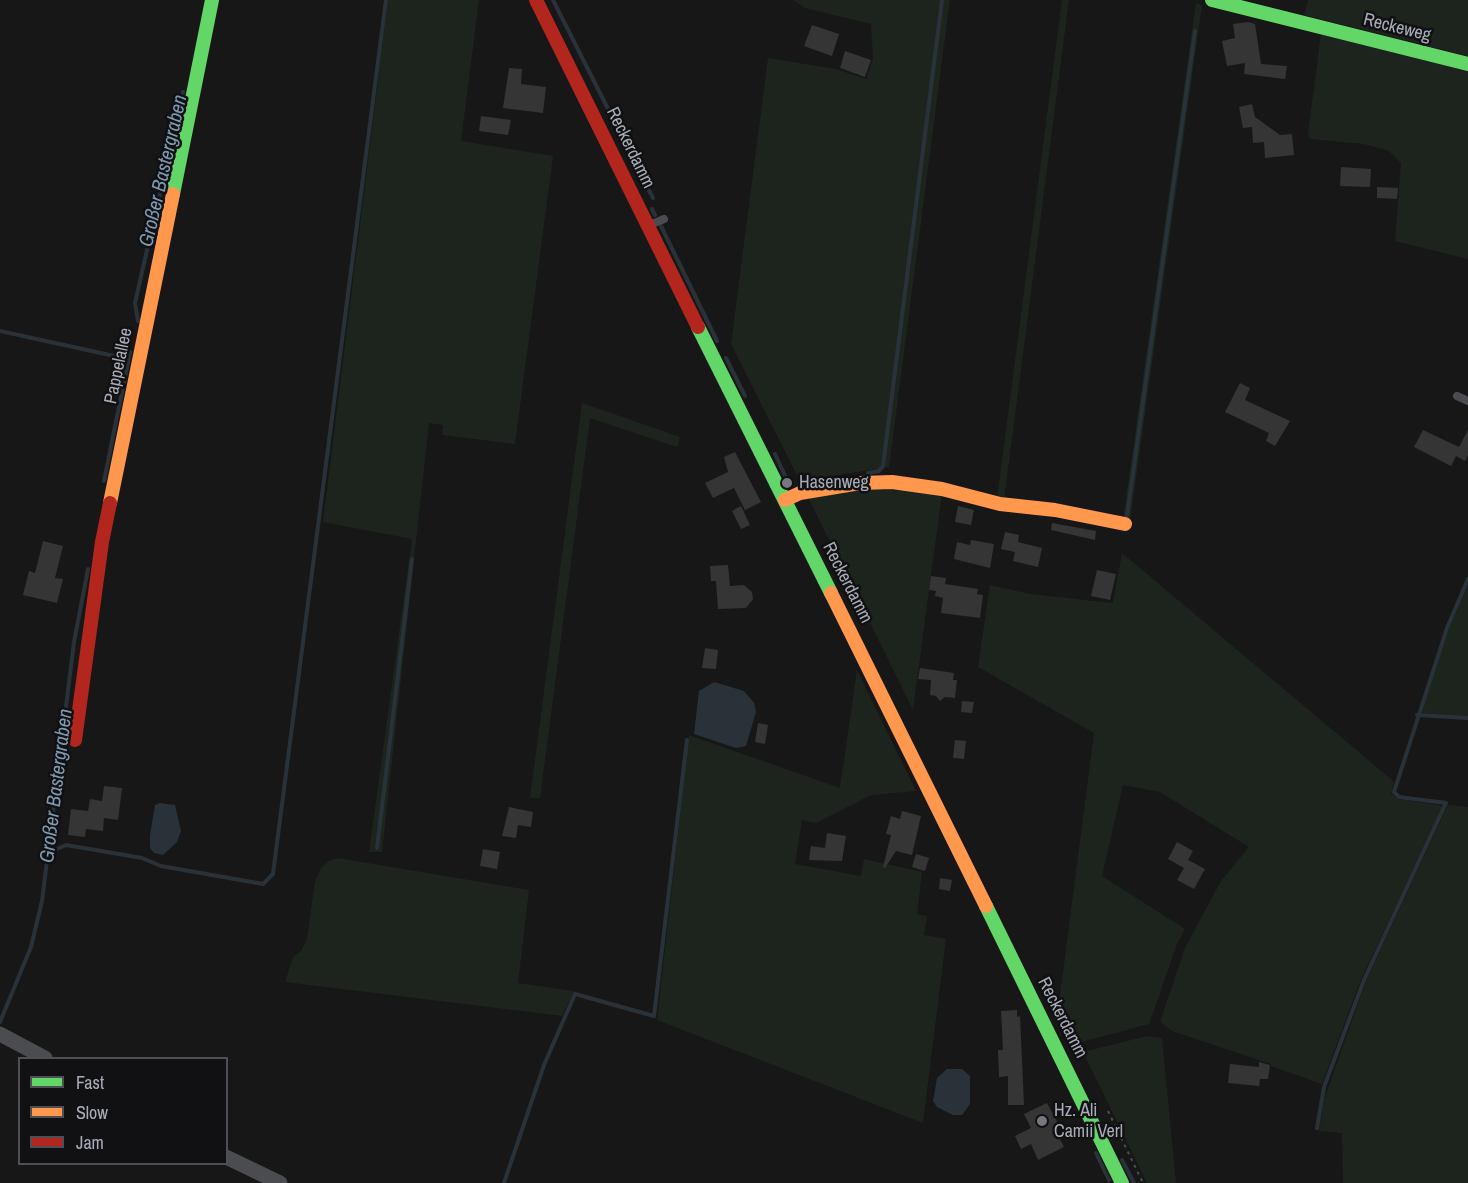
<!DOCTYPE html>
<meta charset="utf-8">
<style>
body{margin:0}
#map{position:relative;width:1468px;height:1183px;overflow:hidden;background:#171717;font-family:"Archivo Narrow",sans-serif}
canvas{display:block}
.legend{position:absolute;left:18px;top:1057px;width:210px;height:108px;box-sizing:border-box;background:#111113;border:2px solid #4d4f55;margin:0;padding:8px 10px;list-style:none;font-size:18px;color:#a8adb8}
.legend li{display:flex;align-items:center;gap:12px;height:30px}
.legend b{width:30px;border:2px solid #4d4f55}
</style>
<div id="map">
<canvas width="1468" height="1183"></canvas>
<ul class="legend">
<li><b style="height:8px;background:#63d668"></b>Fast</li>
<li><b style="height:8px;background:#ff974d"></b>Slow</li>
<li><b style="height:8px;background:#b3261e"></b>Jam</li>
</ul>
</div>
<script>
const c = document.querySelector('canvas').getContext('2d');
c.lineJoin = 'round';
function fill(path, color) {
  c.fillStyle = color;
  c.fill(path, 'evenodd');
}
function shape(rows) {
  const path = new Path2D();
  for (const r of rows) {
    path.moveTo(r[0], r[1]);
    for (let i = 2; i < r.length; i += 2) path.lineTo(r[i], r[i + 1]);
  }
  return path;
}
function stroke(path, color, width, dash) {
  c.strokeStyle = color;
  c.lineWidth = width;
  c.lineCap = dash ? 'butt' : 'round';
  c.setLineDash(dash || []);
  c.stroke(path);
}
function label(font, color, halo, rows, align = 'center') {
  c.font = font + ' "Archivo Narrow",sans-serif';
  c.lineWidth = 5;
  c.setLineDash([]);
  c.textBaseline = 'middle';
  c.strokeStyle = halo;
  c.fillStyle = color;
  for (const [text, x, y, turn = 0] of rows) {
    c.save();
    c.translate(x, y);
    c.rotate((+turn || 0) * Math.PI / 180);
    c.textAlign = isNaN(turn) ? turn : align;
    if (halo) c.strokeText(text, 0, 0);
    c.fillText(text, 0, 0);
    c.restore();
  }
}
fill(shape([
 [388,0,479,0,461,141,553,156,515,444,442,435,443,425,429,423,382,852,369,852,412,539,323,522],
 [793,0,950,0,889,467,800,481,731,344,768,58,836,69,866,79,873,59,871,24,805,8],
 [1062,0,1069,0,1004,500,997,499],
 [1308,0,1468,0,1468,56,1304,15],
 [1196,3,1202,5,1130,521,1123,519],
 [1321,33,1468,69,1468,259,1395,241,1401,163,1389,151,1364,144,1310,139,1308,134],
 [582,403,680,437,677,447,590,418,540,798,530,798],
 [857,488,942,493,913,710,807,495],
 [1122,553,1392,780,1394,782,1391,794,1398,799,1444,806,1361,979,1322,1084,1271,1066,1271,1064,1172,1031,1160,1022,1185,948,1221,881,1249,847,1160,792,1123,785,1102,876,1185,929,1177,944,1149,1024,1078,1043,1059,1003,1094,733,978,667,990,585,1030,594,1113,603],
 [1468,584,1468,716,1420,713,1449,628],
 [857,670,916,791,871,795,816,823,802,820,795,864,861,876,864,859,922,872,917,914,927,916,924,935,946,939,923,1123,657,1020,689,735,840,788],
 [1448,805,1468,807,1468,1183,1343,1183,1342,1133,1319,1131,1324,1100,1366,981],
 [338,858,529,890,518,983,574,991,562,1016,285,982,293,957,301,951,307,939,315,882,321,868,329,861],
 [1147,1036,1162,1038,1176,1183,1147,1183,1083,1052]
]), '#1d241e');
fill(shape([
 [714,682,744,691,754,703,756,712,746,746,736,748,694,734,699,691],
 [160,803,175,805,181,831,177,842,163,855,154,853,150,848,150,835,155,805],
 [947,1069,962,1069,970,1076,970,1104,962,1115,953,1115,937,1107,933,1101,937,1078]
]), '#2a3239');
stroke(shape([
 [553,0,653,198],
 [652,209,655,215],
 [661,226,717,341],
 [138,321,135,303,183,92],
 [0,331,128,359],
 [726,358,745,396],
 [775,454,787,480],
 [868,473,879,471,883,466,942,0],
 [104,481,130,352],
 [1127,516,1195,31],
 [1417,715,1468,718],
 [377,848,412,559],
 [48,853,66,845,142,858,161,866,263,884,273,874,386,0],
 [0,1022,31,947,42,901,60,755,65,742,64,723,74,642,88,569],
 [1317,1128,1324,1087,1364,980,1446,803,1399,797,1394,792,1447,628,1468,579],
 [1096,1153,1109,1180],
 [1122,1160,1134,1183],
 [504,1183,544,1065,575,994,654,1016,687,740]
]), '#2a3239', 4);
fill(shape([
 [1248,22,1255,24,1261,64,1287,66,1285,79,1244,74,1245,63,1227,66,1222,41,1235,38,1233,24],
 [812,25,839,34,832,56,804,46],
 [845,51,871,60,865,77,840,68],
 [509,68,522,69,521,84,546,87,543,113,503,108],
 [1252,104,1255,117,1280,135,1292,134,1294,155,1265,158,1264,142,1253,143,1252,127,1243,128,1239,107],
 [481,116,511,120,508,135,479,131],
 [1341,167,1371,169,1370,187,1340,186],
 [1377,187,1398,188,1397,199,1377,198],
 [1240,383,1250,388,1245,400,1290,421,1275,446,1266,441,1269,433,1225,412],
 [1423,430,1459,447,1468,430,1468,455,1465,461,1456,456,1451,466,1414,447],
 [735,452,761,502,745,510,734,488,713,498,705,483,728,472,724,457],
 [741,506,750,525,741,529,732,511],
 [958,506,974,510,971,525,955,522],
 [1052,523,1096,531,1095,540,1051,530],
 [1005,532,1019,535,1018,542,1042,548,1038,567,1013,561,1015,552,1001,549],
 [971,540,994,544,990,568,954,559,957,542,970,545],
 [43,541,63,546,55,578,63,579,57,603,23,595,29,571,35,573],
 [728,565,730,586,744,585,752,592,753,599,746,608,718,609,716,581,711,581,710,566],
 [1097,570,1116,574,1110,600,1091,596],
 [931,576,946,578,945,584,978,589,977,594,983,595,980,618,941,613,943,598,935,596,936,591,929,590],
 [705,648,718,650,716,669,702,668],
 [920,668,954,673,953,680,957,680,955,698,945,697,940,701,936,696,930,695,931,680,918,679],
 [962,701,974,702,972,713,961,712],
 [758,723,768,725,765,744,755,742],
 [955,740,966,741,964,759,953,758],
 [104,786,122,788,118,820,104,818,103,831,86,829,85,837,68,835,71,809,88,811,90,799,102,801],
 [509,807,533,812,531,827,518,825,516,838,502,836],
 [902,811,921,816,912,855,896,851,885,868,883,867,891,835,886,834,891,816,900,819],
 [827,833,846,836,842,861,809,860,811,846,825,848],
 [1177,842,1193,851,1188,860,1205,869,1194,889,1177,880,1184,868,1168,859],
 [483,849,500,852,497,869,480,866],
 [916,854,929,858,925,871,912,867],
 [940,878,952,880,950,891,939,889],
 [1017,1010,1017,1017,1020,1016,1024,1105,1008,1105,1008,1076,999,1077,998,1050,1003,1050,1001,1011],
 [1259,1062,1270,1065,1268,1079,1260,1079,1259,1086,1228,1083,1230,1064,1259,1067],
 [1047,1103,1060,1127,1055,1129,1064,1147,1038,1160,1031,1144,1021,1149,1015,1136,1031,1128,1024,1114]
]), '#353536');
stroke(shape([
 [1108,1111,1143,1183]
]), '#4d4e52', 2, [3, 4.5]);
stroke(shape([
 [650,225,664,219],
 [1457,396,1468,401]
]), '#4b4c50', 8);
stroke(shape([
 [0,1034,45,1058],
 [226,1157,280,1183]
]), '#4b4c50', 15);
stroke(shape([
 [1212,0,1468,64],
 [173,194,212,0],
 [698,327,831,593],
 [986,906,1122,1183]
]), '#63d668', 14);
stroke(shape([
 [785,500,800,493,860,483,892,482,942,489,1000,504,1055,510,1125,524],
 [110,503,173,194],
 [831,593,986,906]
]), '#ff974d', 14);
stroke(shape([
 [536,0,698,327],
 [75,740,102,542,110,503]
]), '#b3261e', 14);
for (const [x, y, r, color] of [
 [787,483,6,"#757880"],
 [1042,1121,6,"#757880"]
]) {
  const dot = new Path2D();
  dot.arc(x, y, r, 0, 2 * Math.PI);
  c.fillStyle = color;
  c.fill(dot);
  stroke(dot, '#111113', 2);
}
label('18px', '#a8adb8', '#111113', [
 ["Reckeweg",1397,28,14],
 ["Reckerdamm",630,148,64],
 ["Pappelallee",119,366,-78],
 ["Reckerdamm",847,583,63],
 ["Reckerdamm",1062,1018,63]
]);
label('18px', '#a8adb8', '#111113', [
 ["Hasenweg",799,483],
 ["Hz. Ali",1054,1111],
 ["Camii Verl",1054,1132]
], 'left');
label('italic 20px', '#7f9bb3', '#111113', [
 ["Großer Bastergraben",164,171,-77],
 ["Großer Bastergraben",57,786,-83]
]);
</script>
